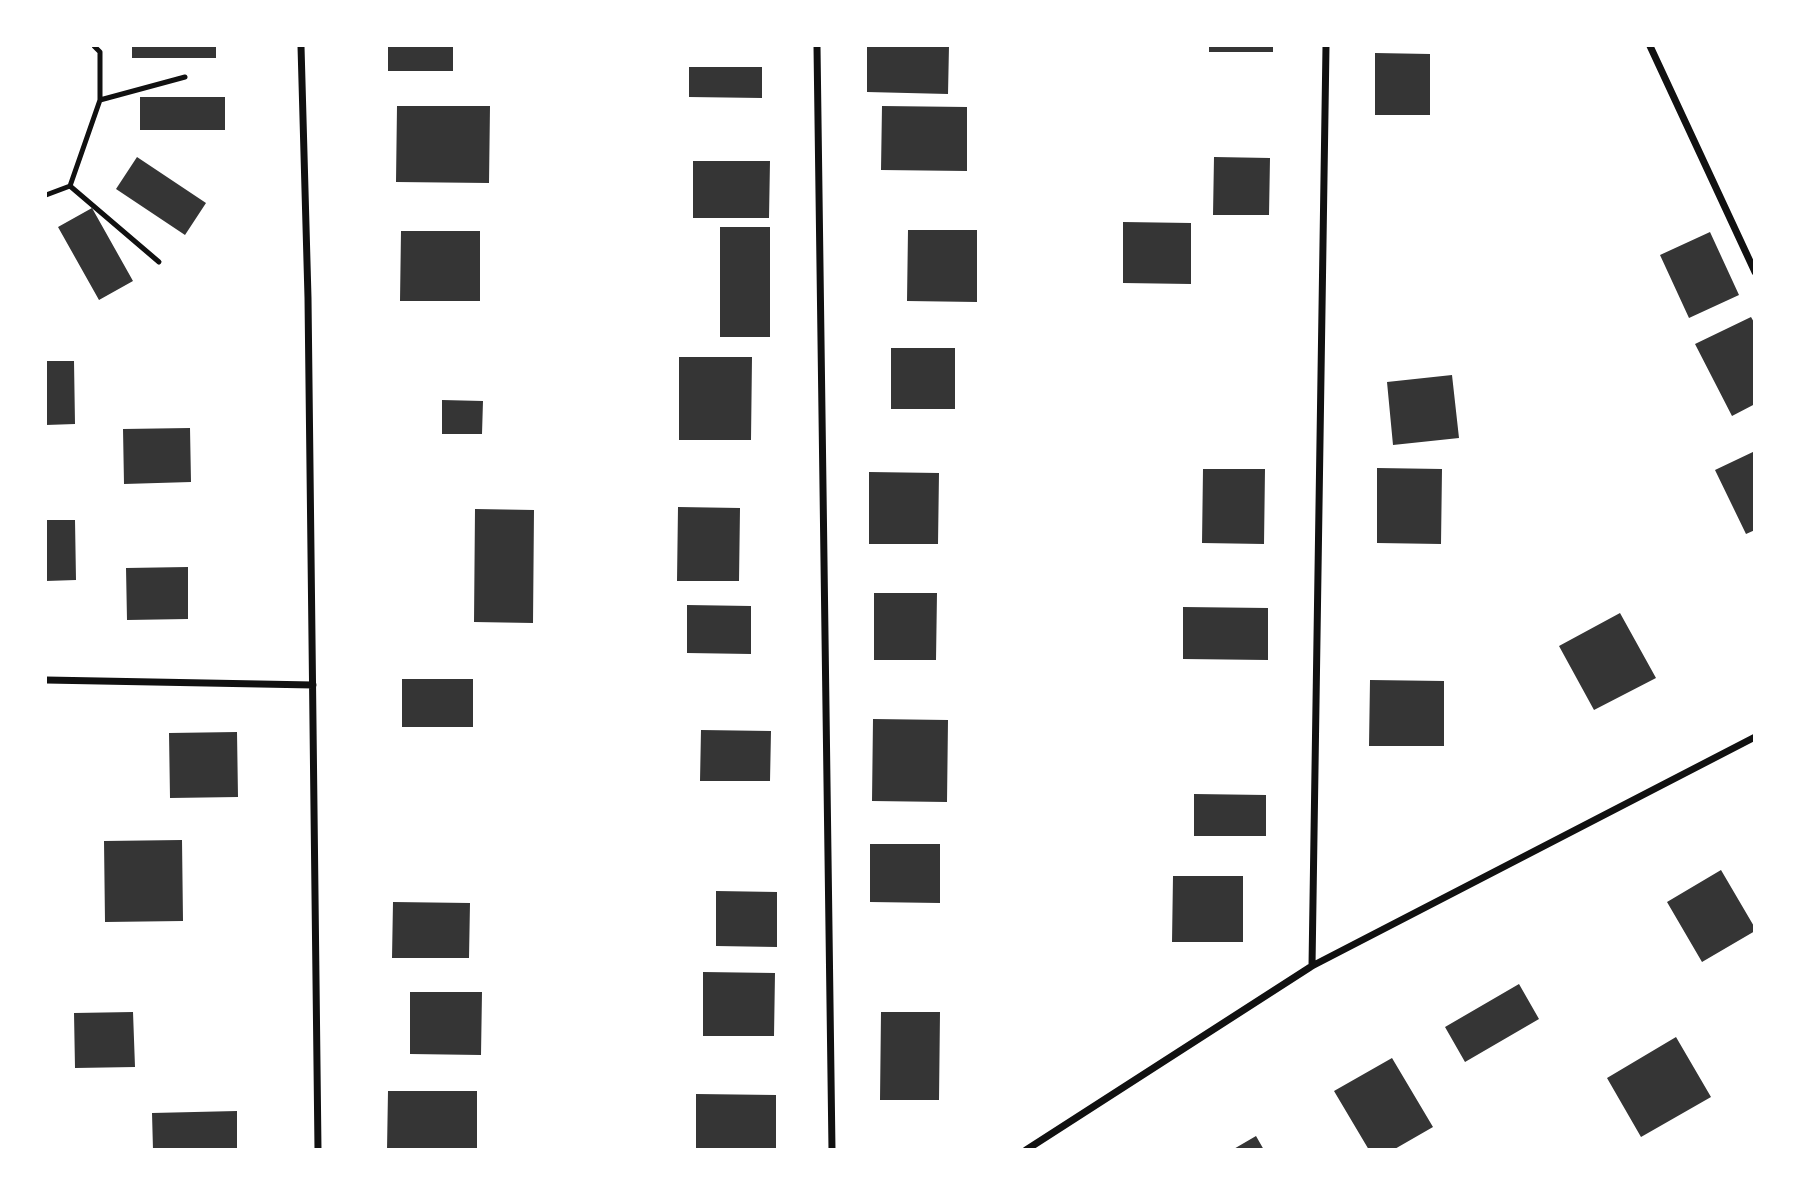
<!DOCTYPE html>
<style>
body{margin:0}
#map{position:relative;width:1800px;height:1195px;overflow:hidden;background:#fff;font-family:"Source Sans 3",sans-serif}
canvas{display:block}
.frame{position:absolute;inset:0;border:47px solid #fff;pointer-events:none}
</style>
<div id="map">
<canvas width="1800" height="1195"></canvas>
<div class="frame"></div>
</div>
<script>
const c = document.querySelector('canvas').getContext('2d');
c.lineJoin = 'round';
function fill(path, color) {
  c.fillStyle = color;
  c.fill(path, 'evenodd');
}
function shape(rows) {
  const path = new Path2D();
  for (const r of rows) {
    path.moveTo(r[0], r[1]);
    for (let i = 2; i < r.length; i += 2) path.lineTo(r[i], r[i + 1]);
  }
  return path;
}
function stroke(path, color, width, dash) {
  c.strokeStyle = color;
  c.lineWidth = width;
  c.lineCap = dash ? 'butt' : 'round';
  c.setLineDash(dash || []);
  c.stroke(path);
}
fill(shape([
 [132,46,216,46,216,58,132,58],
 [388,46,453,46,453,71,388,71],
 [867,46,949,46,948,94,867,92],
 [1209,46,1273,46,1273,52,1209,52],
 [1375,53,1430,54,1430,115,1375,115],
 [689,67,762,67,762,98,689,97],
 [140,97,225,97,225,130,140,130],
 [397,106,490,106,489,183,396,182],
 [882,106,967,107,967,171,881,170],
 [137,157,206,203,185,235,116,189],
 [1214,157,1270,158,1269,215,1213,215],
 [693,161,770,161,769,218,693,218],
 [92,208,133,281,99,300,58,227],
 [1123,222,1191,223,1191,284,1123,283],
 [720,227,770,227,770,337,720,337],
 [908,230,977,230,977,302,907,301],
 [401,231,480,231,480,301,400,301],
 [1710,232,1739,295,1689,318,1660,255],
 [1751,317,1755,324,1755,404,1732,416,1695,344],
 [891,348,955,348,955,409,891,409],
 [679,357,752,357,751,440,679,440],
 [46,361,74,361,75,424,46,425],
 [1452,375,1459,438,1393,445,1387,382],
 [442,400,483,401,482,434,442,434],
 [190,428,191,482,124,484,123,429],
 [1755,451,1755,530,1746,534,1715,470],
 [1377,468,1442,469,1441,544,1377,543],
 [1203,469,1265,469,1264,544,1202,543],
 [869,472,939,473,938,544,869,544],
 [678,507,740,508,739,581,677,581],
 [475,509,534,510,533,623,474,622],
 [46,520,75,520,76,580,46,581],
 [188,567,188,619,127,620,126,568],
 [874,593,937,593,936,660,874,660],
 [687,605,751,606,751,654,687,653],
 [1183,607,1268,608,1268,660,1183,659],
 [1620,613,1656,678,1594,710,1559,646],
 [402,679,473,679,473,727,402,727],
 [1370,680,1444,681,1444,746,1369,746],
 [873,719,948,720,947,802,872,801],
 [701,730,771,731,770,781,700,781],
 [237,732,238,797,170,798,169,733],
 [1194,794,1266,795,1266,836,1194,836],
 [182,840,183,921,105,922,104,841],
 [870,844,940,844,940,903,870,902],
 [1721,870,1755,928,1755,931,1702,962,1667,902],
 [1173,876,1243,876,1243,942,1172,942],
 [716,891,777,892,777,947,716,946],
 [393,902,470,903,469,958,392,958],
 [703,972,775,973,774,1036,703,1036],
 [1519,984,1539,1019,1465,1062,1445,1027],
 [410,992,482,992,481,1055,410,1054],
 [133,1012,135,1067,75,1068,74,1013],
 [881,1012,940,1012,939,1100,880,1100],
 [1676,1037,1711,1097,1641,1137,1607,1078],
 [1392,1058,1433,1127,1393,1150,1369,1150,1334,1091],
 [388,1091,477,1091,477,1150,387,1150],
 [696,1094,776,1095,776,1150,696,1150],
 [237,1111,237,1150,153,1150,152,1113],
 [1256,1136,1264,1150,1232,1150]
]), '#353535');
stroke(shape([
 [100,100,185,77],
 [70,186,159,262],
 [46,195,70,186,100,100,100,52,94,46]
]), '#111', 5);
stroke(shape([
 [301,46,308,298,318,1150],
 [817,46,832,1150],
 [1650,46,1755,272],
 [46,680,313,685],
 [1312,966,1326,46],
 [1026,1150,1312,966,1755,737]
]), '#111', 7);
</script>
